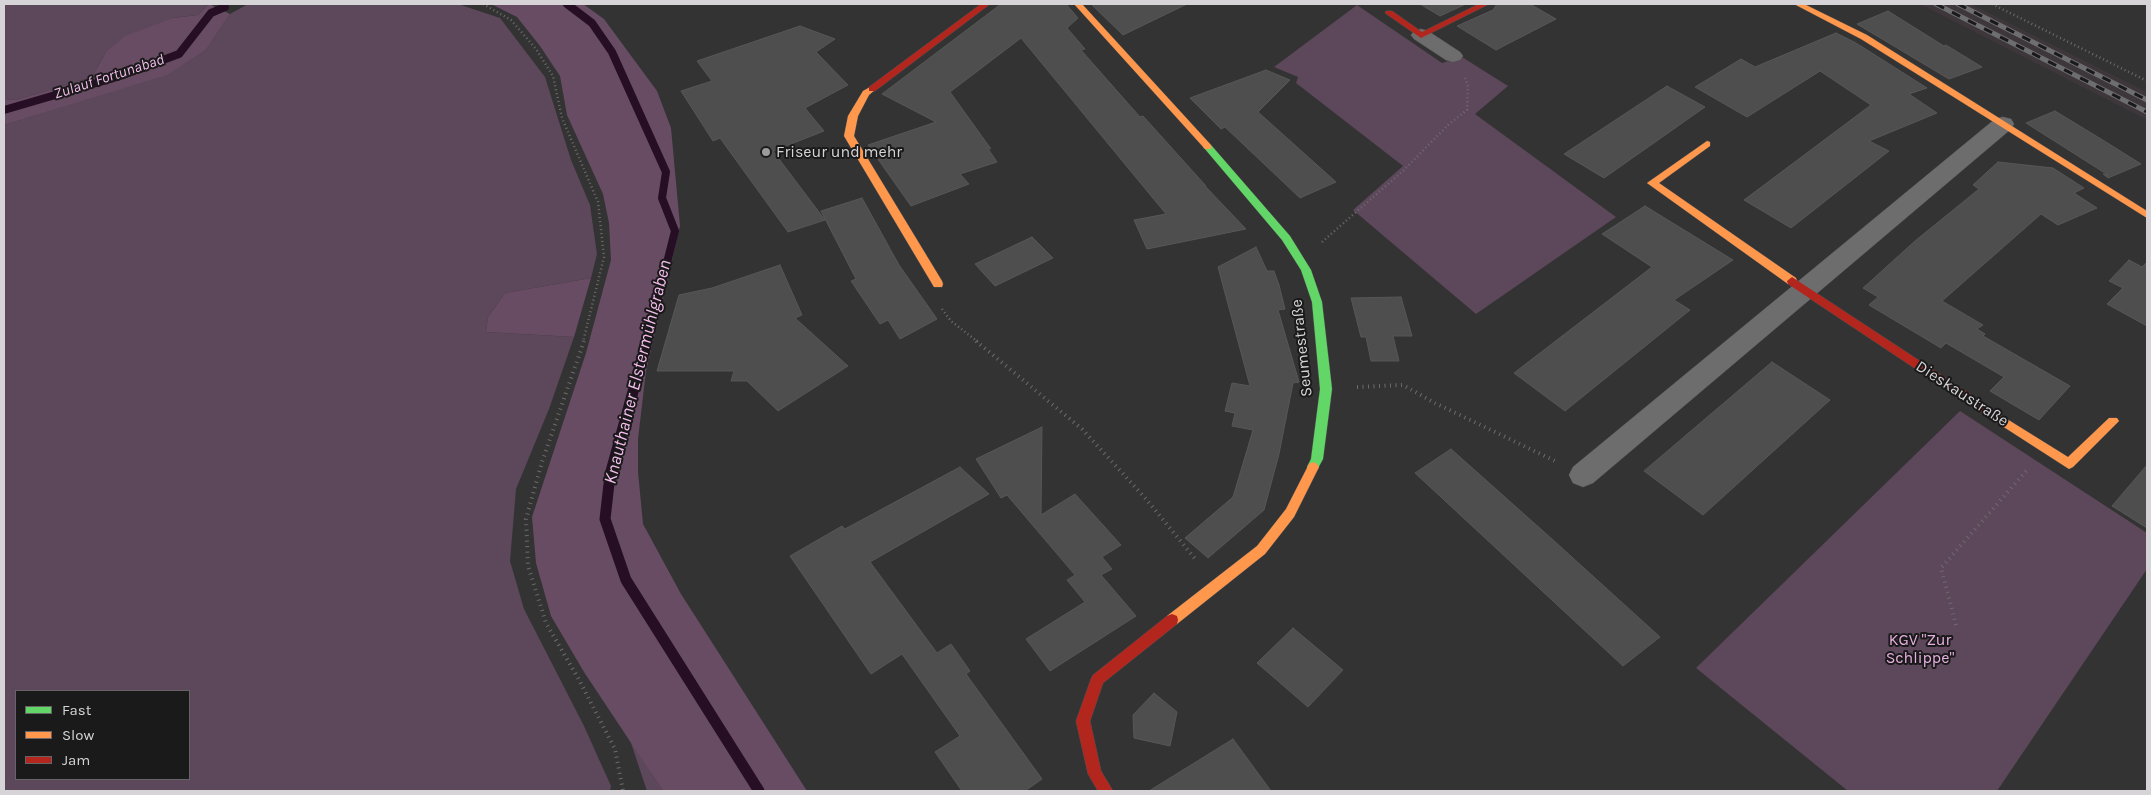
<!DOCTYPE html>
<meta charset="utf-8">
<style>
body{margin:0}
#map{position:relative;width:2151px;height:795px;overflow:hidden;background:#333;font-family:Karla,sans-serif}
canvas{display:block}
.frame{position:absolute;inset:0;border:5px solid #d6d4d6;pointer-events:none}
.legend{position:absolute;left:15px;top:690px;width:175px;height:90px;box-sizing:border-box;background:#1b1a1b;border:1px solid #666466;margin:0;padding:6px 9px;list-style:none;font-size:15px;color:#d6d4d6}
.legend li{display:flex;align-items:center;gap:10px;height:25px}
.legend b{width:25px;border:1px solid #666466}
</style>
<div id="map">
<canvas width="2151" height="795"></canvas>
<div class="frame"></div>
<ul class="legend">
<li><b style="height:6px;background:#63d668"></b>Fast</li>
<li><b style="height:6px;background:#ff974d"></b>Slow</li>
<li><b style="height:6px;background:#b3261e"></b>Jam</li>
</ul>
</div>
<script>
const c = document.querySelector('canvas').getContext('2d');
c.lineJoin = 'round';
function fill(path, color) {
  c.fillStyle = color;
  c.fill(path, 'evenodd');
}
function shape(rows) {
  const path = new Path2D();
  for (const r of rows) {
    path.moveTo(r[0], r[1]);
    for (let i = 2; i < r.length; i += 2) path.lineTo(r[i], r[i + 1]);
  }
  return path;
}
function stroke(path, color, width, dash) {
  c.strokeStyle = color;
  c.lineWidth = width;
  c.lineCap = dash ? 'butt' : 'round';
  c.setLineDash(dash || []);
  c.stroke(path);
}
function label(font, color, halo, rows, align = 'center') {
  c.font = font + ' Karla,sans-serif';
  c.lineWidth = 4;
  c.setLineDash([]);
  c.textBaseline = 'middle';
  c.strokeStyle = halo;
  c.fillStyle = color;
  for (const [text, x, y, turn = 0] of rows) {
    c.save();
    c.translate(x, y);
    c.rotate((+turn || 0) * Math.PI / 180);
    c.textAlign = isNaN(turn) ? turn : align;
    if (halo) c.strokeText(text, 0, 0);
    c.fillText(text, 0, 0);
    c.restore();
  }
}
fill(shape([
 [1920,4,1971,4,2147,92,2147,120]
]), '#3d363b');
fill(shape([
 [4,4,209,4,198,15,173,18,106,52,92,77,16,100,4,99],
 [248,4,458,4,500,18,545,77,571,160,590,205,597,254,591,278,505,293,488,317,486,332,574,337,549,409,516,489,510,561,524,609,584,726,611,786,610,791,4,791,4,125,167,74,206,50,230,14],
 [16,691,189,691,189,779,16,779],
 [1357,5,1442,63,1462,57,1508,86,1475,114,1616,217,1476,314,1353,210,1403,166,1296,83,1298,77,1274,67],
 [1960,411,2147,533,2147,569,1997,791,1848,791,1696,668],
 [630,740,663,791,647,791]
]), '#5d475a');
fill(shape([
 [209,4,230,14,206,50,167,75,4,125,4,99,16,100,92,77,106,52,125,36,173,18,198,15],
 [491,4,583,4,604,19,657,91,671,128,680,226,646,371,638,439,638,472,643,524,681,594,807,791,663,791,584,672,551,616,536,563,532,517,586,353,611,260,609,223,603,194,567,115,560,76,540,46,517,17],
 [591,278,574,337,486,332,488,317,505,293]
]), '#684c64');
stroke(shape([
 [567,4,592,23,612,52,666,172,662,198,675,231,647,342],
 [4,110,117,77,179,54,211,13,225,7]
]), '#260e24', 8);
stroke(shape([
 [647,341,610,475,605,519,626,580,759,791]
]), '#260e24', 11);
const building = shape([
 [1001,4,1066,4,1078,18,1067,28,1085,49,1081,50,1140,117,1143,116,1206,186,1205,186,1246,229,1147,249,1134,220,1166,214,1021,38,950,92,991,149,987,147,997,162,960,174,969,184,911,206,868,145,936,122,882,94,1001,4],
 [1091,4,1187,4,1123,35,1091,4],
 [1420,4,1466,4,1440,16,1420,4],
 [1497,4,1530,4,1556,19,1496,50,1457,26,1493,10,1497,4],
 [1888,11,1944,46,1946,45,1982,67,1949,79,1857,24,1888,11],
 [800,26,835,39,816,52,848,85,805,108,824,131,773,151,825,220,788,232,720,138,713,141,681,91,712,81,697,61,800,26],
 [1836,33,1856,43,1927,88,1909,94,1937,113,1869,141,1889,151,1791,228,1744,200,1871,105,1820,71,1747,117,1695,87,1741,59,1755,67,1836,33],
 [1266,70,1290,80,1258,112,1336,182,1300,198,1225,127,1221,129,1190,98,1266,70],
 [1667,86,1705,107,1604,178,1564,154,1667,86],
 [2055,111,2106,142,2141,164,2108,178,2103,174,2108,175,2026,123,2055,111],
 [1998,162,2053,168,2084,188,2074,193,2097,208,2058,225,2041,214,1942,301,1983,325,1977,329,1985,334,1983,336,2070,386,2039,420,1990,391,2004,377,1946,343,1941,348,1869,305,1878,297,1863,288,1915,241,1979,189,1973,185,1998,162],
 [862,198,899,265,937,319,900,339,888,320,880,324,851,281,856,279,821,211,862,198],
 [1645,206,1733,260,1674,300,1690,310,1565,411,1514,373,1652,267,1602,234,1645,206],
 [1032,237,1053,258,995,286,975,264,1032,237],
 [1256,247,1267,271,1274,271,1279,285,1285,309,1278,310,1299,382,1293,383,1279,454,1264,510,1208,558,1185,538,1233,497,1253,430,1232,426,1235,413,1225,411,1232,383,1250,386,1218,267,1256,247],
 [2129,260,2142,267,2147,262,2147,326,2107,304,2123,288,2109,281,2129,260],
 [780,265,802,315,795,318,848,366,778,411,747,381,731,381,734,371,657,371,679,295,712,288,780,265],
 [1401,297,1412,336,1393,336,1399,361,1371,361,1366,337,1361,337,1351,298,1401,297],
 [1772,362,1830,400,1703,515,1644,471,1772,362],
 [1042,427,1041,515,1075,494,1121,545,1102,557,1112,569,1101,575,1136,616,1050,671,1026,639,1085,602,1067,580,1075,575,1007,495,1001,498,976,459,1042,427],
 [1451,449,1552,539,1660,637,1623,666,1415,473,1451,449],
 [2147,465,2147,528,2112,506,2147,465],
 [960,467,989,494,870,562,937,653,951,644,970,671,966,674,1042,779,1025,791,962,791,935,752,960,736,902,654,871,674,790,556,842,526,845,529,960,467],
 [1293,628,1343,670,1308,707,1257,663,1293,628],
 [1154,693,1177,712,1170,746,1134,738,1133,715,1154,693],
 [1233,739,1271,791,1149,791,1233,739]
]);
fill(building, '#4e4e4e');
stroke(building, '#585758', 1);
const street = shape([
 [1421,29,1428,31,1460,52,1463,56,1460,60,1453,62,1446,60,1414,39,1411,35,1414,31,1421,29],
 [2003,117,2011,119,2014,124,2011,129,1593,483,1583,487,1573,483,1569,475,1573,467,1995,119,2003,117]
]);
const fast = shape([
 [1208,144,1211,145,1290,236,1311,270,1322,302,1332,389,1323,459,1317,470,1313,472,1309,470,1307,467,1311,459,1320,389,1312,302,1301,270,1282,240,1205,149,1203,147,1208,144]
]);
const slow = shape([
 [1074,4,1082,4,1211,145,1211,149,1205,149,1074,4],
 [1794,4,1804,4,1867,35,2147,211,2147,218,1861,39,1794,4],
 [872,86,876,89,869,95,858,116,854,136,942,281,943,284,942,287,934,287,844,136,848,116,863,91,872,86],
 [1707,141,1710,142,1710,146,1659,183,1796,278,1797,281,1796,284,1788,284,1647,183,1707,141],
 [1986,406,2068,457,2109,418,2117,418,2119,421,2073,467,2069,469,1982,413,1980,410,1982,407,1986,406],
 [1313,462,1317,464,1319,467,1294,517,1265,554,1177,624,1172,626,1167,624,1166,620,1167,616,1257,546,1286,509,1309,464,1313,462]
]);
const jam = shape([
 [981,4,990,4,875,91,869,91,869,87,981,4],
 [1479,4,1489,4,1421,38,1385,13,1386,11,1392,11,1422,32,1479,4],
 [1792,277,1990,407,1992,410,1990,413,1982,413,1788,284,1787,281,1792,277],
 [1172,614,1177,616,1178,620,1177,624,1103,683,1090,721,1101,771,1113,791,1098,791,1088,774,1076,721,1091,679,1093,675,1167,616,1172,614]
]);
stroke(street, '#505050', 1);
stroke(fast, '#505050', 1);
stroke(slow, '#505050', 1);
stroke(jam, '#505050', 1);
stroke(shape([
 [483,4,511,20,536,49,553,76,562,118,598,202,604,257,583,342],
 [1992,4,2147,81],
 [1322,242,1404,170,1448,125,1467,110,1468,85,1464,76],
 [942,309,951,321,978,342]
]), '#6d6c6d', 2.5, [1, 3]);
stroke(shape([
 [584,341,542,462,526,519,528,566,546,623,578,678,615,749,623,791],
 [976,341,1082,429,1146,499,1196,560],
 [1357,387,1403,385,1435,403,1557,462],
 [1956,625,1941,568,2027,470]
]), '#6d6c6d', 4, [1, 4.5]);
fill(street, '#6e6d6e');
fill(fast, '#63d668');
fill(slow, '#ff974d');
fill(jam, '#b3261e');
const rail = shape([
 [1936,4,2147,112],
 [1958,4,2147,100]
]);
stroke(rail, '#6e6e6e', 5);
stroke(rail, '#1b1a1b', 3, [9]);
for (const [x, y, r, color] of [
 [766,152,5,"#9d9c9d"]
]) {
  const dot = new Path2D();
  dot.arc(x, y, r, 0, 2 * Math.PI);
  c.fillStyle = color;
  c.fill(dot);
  stroke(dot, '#1b1a1b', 2);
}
label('italic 15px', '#f5bded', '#1b1a1b', [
 ["Zulauf Fortunabad",109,77,-18]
]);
label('16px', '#d6d4d6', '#1b1a1b', [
 ["Friseur und mehr",776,152]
], 'left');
label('16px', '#d6d4d6', '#1b1a1b', [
 ["Seumestraße",1302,348,-96],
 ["Dieskaustraße",1962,394,33]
]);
label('16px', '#e7afdf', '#1b1a1b', [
 ["KGV \"Zur",1920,640],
 ["Schlippe\"",1920,658]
]);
label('italic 18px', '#f5bded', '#1b1a1b', [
 ["Knauthainer Elstermühlgraben",638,372,-76]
]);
</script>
